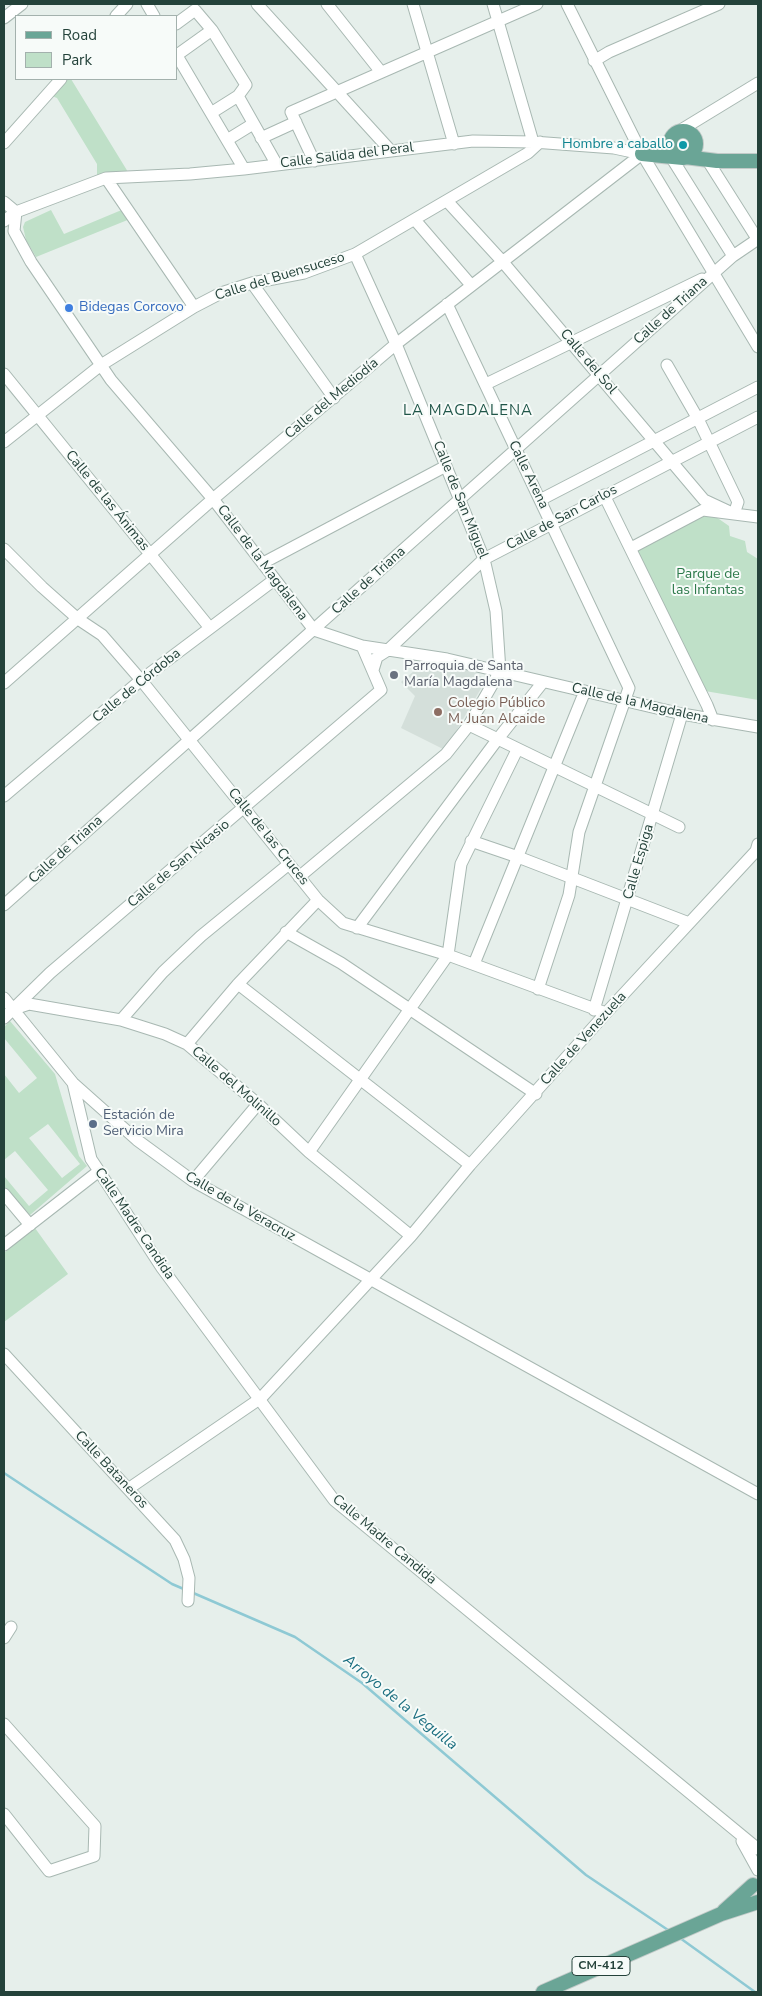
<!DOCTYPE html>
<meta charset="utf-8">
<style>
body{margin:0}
#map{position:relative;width:762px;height:1996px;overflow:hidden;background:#e6efeb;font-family:"Nunito Sans",sans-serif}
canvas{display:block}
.frame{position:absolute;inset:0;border:5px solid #24423a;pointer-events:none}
.legend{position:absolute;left:15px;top:15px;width:162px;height:65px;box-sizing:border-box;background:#f7fbf9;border:1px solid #a3b1ad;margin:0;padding:6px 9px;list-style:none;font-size:15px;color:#24423a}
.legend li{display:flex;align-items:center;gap:10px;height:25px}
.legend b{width:25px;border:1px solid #a3b1ad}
</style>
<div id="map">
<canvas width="762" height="1996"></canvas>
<div class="frame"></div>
<ul class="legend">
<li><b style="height:6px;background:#6aa596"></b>Road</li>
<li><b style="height:14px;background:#bfe0c8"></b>Park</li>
</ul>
</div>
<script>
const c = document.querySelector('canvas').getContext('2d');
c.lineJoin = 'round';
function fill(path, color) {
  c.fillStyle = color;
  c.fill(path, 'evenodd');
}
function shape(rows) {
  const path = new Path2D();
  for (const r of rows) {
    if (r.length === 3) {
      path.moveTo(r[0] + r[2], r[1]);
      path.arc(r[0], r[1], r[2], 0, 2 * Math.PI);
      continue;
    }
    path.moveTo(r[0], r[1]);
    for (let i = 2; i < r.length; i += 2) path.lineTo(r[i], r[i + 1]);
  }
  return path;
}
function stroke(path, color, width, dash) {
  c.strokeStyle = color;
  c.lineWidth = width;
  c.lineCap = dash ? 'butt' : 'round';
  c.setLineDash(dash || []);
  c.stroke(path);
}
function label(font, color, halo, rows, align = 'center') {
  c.font = font + ' "Nunito Sans",sans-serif';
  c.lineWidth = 4;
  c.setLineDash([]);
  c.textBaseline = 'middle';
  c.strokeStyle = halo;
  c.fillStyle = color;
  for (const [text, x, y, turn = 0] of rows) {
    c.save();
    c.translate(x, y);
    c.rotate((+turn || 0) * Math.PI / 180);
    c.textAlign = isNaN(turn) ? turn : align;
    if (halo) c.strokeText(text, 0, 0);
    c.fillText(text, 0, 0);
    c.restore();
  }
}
fill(shape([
 [428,659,469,669,486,680,445,750,401,728,415,696,401,682]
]), '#d4dfda');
fill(shape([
 [65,79,71,79,128,172,97,178,97,164,57,98,52,96],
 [124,209,130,219,36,257,26,240,23,227,25,222,51,210,64,234],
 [709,512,729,526,730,536,745,541,747,552,758,559,758,700,705,691,636,549],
 [10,1021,55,1074,79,1156,87,1166,30,1215,4,1187,4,1176,29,1206,48,1190,15,1151,4,1160,4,1074,19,1093,37,1078,4,1038,4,1027],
 [48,1124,80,1164,62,1178,29,1138],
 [35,1228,68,1274,4,1322,4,1253]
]), '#bfe0c8');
stroke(shape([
 [4,1473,172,1584,186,1590],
 [191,1592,295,1637,362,1683,586,1875,671,1932],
 [680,1938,755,1992]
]), '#8ec9d4', 2.5);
const minor = shape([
 [147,4,154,16],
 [257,4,390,150],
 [327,4,381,72],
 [413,4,454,144],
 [493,4,533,142],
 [567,4,642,154,758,347],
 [116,16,127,4],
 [4,18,22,4],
 [176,24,195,10,212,30,246,85,238,96],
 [176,54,244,169],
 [177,55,212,30],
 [594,61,609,52,719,4],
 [211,113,238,96,277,165],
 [676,133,758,83],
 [261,138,296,122],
 [227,140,253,124],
 [4,143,61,79],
 [671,157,733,256],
 [314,161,291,112,537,4],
 [708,161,758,240],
 [106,178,194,307],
 [447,201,502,261,704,500,734,514,738,502,698,419,667,365],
 [4,202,16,212],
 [16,212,14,231,31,262,111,380,213,499,314,630,362,646,447,659,682,714,758,727],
 [415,220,471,285],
 [4,221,16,212,106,178,190,174,244,169,473,141,533,142,614,148,642,154],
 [252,283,334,398],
 [447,304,629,688,579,832,569,895,538,989],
 [4,374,210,628],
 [486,384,702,279],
 [4,442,101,365,194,307,221,293,252,283,304,273,355,254,528,153,540,142],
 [604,495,707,705,713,720],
 [540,500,758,387],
 [631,548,703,510,758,517],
 [4,549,42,587,78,619,102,635,141,680,318,900,343,923,448,955,606,1013],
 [263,563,446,466],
 [373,670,377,657,388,650,484,559,758,417],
 [4,683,213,499,396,344,642,154],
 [469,725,679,827],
 [4,796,141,680,274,580],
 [471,841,518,857,689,923],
 [299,877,446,754,469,725,500,671,496,611,484,559,396,344,355,254],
 [4,905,733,256,758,239],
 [357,928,497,740,543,682],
 [286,932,341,963,536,1094],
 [474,964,585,691],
 [238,984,470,1165],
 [4,998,73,1083,137,1140,193,1181,758,1494],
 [17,1008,29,1004,121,1020,165,1034,187,1044,258,1104,309,1152,411,1236],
 [594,1010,682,714],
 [4,1018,50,973,381,690,362,646],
 [121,1020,163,972,201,936,289,864],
 [187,1044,238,984,318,900],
 [73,1083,91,1159,99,1171,162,1268,334,1500,758,1849],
 [309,1152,448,955,461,864,517,750],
 [193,1181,258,1104],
 [4,1194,30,1225],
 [4,1245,99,1171],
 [4,1354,175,1540,184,1559,189,1578,188,1601],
 [128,1489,261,1398,411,1236,470,1165,606,1013,756,851,758,844],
 [4,1638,11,1627],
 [4,1724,95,1826,94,1856,49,1871,4,1814],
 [742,1841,758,1870]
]);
const major = shape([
 [683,144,13],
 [642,154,683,158],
 [685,157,717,161,758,161],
 [724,1911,753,1885],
 [543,1992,721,1914,758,1902]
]);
stroke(minor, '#a8b8b2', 13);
stroke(major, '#c2cac8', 16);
stroke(minor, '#fff', 11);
stroke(major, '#6aa596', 14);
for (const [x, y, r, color] of [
 [683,145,5,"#0f9aa8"],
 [69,308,5,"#3f7fe0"],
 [394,675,5,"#6b7280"],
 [438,712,5,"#8d6e63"],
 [93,1124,5,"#5c6f8a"]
]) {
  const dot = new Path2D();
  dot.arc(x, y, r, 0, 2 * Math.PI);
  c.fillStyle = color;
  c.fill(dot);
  stroke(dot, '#f7fbf9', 2);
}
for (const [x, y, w] of [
 [601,1966,58]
]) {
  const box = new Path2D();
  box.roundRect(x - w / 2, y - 9.5, w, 19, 4);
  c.fillStyle = '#f7fbf9';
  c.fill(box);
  stroke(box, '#24423a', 1);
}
label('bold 12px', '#24423a', null, [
 ["CM-412",601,1966]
]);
label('14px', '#0d838f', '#f7fbf9', [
 ["Hombre a caballo",673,145]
], 'right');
label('14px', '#24423a', '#f7fbf9', [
 ["Calle Salida del Peral",347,156,-7],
 ["Calle del Buensuceso",280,277,-17],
 ["Calle de Triana",671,311,-42],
 ["Calle del Sol",588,362,50],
 ["Calle del Mediodía",332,399,-40],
 ["Calle Arena",528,475,64],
 ["Calle de San Miguel",460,500,68],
 ["Calle de las Ánimas",107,501,51],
 ["Calle de San Carlos",562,518,-28],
 ["Calle de la Magdalena",262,563,53],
 ["Calle de Triana",369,581,-42],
 ["Calle de Córdoba",137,686,-39],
 ["Calle de la Magdalena",640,704,13],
 ["Calle de las Cruces",268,837,51],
 ["Calle de Triana",66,850,-42],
 ["Calle Espiga",639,862,-74],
 ["Calle de San Nicasio",179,864,-40],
 ["Calle de Venezuela",584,1039,-48],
 ["Calle del Molinillo",236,1087,41],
 ["Calle de la Veracruz",240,1207,30],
 ["Calle Madre Candida",134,1224,56],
 ["Calle Bataneros",111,1470,47],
 ["Calle Madre Candida",384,1540,40]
]);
label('14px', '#366cbe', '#f7fbf9', [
 ["Bidegas Corcovo",79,308]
], 'left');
label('14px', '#2d7a4b', '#f7fbf9', [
 ["Parque de",708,575],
 ["las Infantas",708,591]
]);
label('14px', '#5b616d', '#f7fbf9', [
 ["Parroquia de Santa",404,667],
 ["María Magdalena",404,683]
], 'left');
label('14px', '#785e54', '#f7fbf9', [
 ["Colegio Público",448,704],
 ["M. Juan Alcaide",448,720]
], 'left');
label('14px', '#4e5e75', '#f7fbf9', [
 ["Estación de",103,1116],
 ["Servicio Mira",103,1132]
], 'left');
c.letterSpacing = '1px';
label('15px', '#1f5548', '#f7fbf9', [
 ["LA MAGDALENA",468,411]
]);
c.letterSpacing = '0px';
label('italic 15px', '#1c6f80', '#f7fbf9', [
 ["Arroyo de la Veguilla",400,1703,39]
]);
</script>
